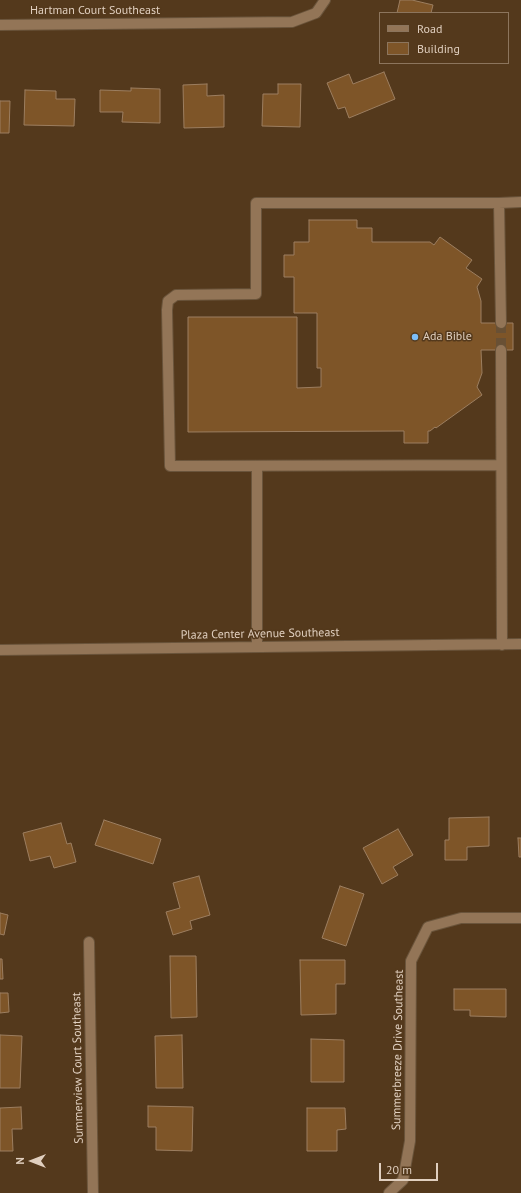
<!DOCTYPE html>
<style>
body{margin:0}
#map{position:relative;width:521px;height:1193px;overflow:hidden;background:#54391c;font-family:"PT Sans",sans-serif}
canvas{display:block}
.legend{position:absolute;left:379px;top:12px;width:130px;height:52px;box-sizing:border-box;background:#54391c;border:1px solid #8c755d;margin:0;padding:5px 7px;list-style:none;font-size:12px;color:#e0cfbf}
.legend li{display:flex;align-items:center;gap:8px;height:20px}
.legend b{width:20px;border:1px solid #8c755d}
.north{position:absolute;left:12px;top:1141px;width:40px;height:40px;-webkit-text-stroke:3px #54391c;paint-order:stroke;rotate:270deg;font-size:11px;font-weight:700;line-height:16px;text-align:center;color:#e0cfbf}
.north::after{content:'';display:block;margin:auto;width:14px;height:18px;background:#e0cfbf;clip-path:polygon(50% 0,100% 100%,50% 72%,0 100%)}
.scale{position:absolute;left:379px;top:1163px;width:59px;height:18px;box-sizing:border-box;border:2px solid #e0cfbf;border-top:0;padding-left:5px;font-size:12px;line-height:14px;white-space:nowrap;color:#e0cfbf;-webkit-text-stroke:3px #54391c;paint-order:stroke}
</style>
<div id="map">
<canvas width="521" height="1193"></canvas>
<ul class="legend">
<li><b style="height:5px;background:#937557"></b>Road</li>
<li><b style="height:11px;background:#7e5528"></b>Building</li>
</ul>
<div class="north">N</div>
<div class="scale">20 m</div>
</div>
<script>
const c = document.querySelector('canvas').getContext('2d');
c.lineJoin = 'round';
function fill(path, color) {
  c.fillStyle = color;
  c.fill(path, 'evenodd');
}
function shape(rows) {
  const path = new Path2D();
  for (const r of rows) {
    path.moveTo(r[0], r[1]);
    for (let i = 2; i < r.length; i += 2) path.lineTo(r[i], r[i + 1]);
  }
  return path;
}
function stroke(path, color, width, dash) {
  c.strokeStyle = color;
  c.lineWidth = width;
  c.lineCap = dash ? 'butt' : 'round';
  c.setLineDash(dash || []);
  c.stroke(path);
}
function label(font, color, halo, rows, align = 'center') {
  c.font = font + ' "PT Sans",sans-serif';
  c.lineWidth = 3;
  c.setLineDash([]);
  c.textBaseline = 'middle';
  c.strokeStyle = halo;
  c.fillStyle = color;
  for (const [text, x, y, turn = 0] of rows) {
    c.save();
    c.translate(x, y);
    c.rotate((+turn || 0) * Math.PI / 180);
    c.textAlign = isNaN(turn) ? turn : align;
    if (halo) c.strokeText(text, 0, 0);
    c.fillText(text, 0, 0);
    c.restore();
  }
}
const building = shape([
 [400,0,412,0,433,5,431,13,397,13,400,0],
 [384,72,395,99,349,118,345,107,338,109,327,83,349,74,353,84,384,72],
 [207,84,207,96,224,95,224,127,184,128,183,85,207,84],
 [278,84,301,84,300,127,262,126,263,94,278,94,278,84],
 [131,88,160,89,160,123,122,122,123,112,100,112,100,90,131,91,131,88],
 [25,90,56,91,56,99,75,99,74,126,24,125,25,90],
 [0,101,10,101,9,133,0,133,0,101],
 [309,220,357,220,357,228,372,228,372,242,430,242,434,245,440,237,472,260,466,268,482,279,477,287,481,301,481,323,513,323,513,350,481,350,482,373,477,387,482,395,436,428,435,427,430,431,428,431,428,443,404,443,404,431,188,432,188,317,297,317,297,388,321,387,321,368,317,368,317,313,294,313,294,277,284,277,284,255,294,255,294,242,309,242,309,220],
 [489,817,489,846,467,847,467,860,445,860,445,840,449,840,449,818,489,817],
 [104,820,161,839,153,864,95,845,104,820],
 [61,823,67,844,71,843,76,862,54,868,50,856,30,861,23,833,61,823],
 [398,829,413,855,393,867,398,875,382,884,363,848,398,829],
 [518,838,521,838,521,857,519,857,518,838],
 [199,876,210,915,190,921,192,929,173,935,166,912,180,908,173,883,199,876],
 [340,886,364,894,346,946,322,938,340,886],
 [0,913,8,915,4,935,0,934,0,913],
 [170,956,196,956,197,1017,171,1018,170,956],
 [0,959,2,959,3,979,0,979,0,959],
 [300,960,345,960,345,984,336,984,336,1014,301,1015,300,960],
 [454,989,506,989,506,1017,470,1016,470,1010,454,1010,454,989],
 [0,993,8,993,9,1012,0,1013,0,993],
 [0,1035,22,1036,20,1088,0,1088,0,1035],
 [182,1035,183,1088,156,1088,155,1036,182,1035],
 [311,1039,344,1040,344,1082,311,1082,311,1039],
 [148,1106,193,1107,192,1151,156,1150,156,1127,148,1127,148,1106],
 [21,1107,22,1129,12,1129,13,1151,0,1151,0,1108,21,1107],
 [307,1108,345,1108,346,1129,337,1130,337,1151,307,1151,307,1108]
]);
fill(building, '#7e5528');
stroke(building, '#9c7e60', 1);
stroke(shape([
 [501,323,501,350]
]), '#695034', 10, [10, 5]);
const minor = shape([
 [0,25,292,22,316,13,325,0],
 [499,203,256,203,256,294,176,295,168,301,167,310,170,466,501,465],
 [501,323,499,203,521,202],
 [501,350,502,645],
 [257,466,257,647],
 [0,650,521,644],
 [89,942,93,1193],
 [389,1193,403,1180,410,1141,411,961,428,927,461,918,521,918]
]);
stroke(minor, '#6a543b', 12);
stroke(minor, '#937557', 10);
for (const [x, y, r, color] of [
 [415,337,4,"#7cbef9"]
]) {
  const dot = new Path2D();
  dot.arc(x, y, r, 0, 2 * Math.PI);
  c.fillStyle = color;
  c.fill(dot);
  stroke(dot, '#54391c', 1.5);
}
label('12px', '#e0cfbf', '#54391c', [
 ["Hartman Court Southeast",95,11],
 ["Plaza Center Avenue Southeast",260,634,-1],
 ["Summerbreeze Drive Southeast",398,1050,-89],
 ["Summerview Court Southeast",78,1068,-91]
]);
label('12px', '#e0cfbf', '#54391c', [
 ["Ada Bible",423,337]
], 'left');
</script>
